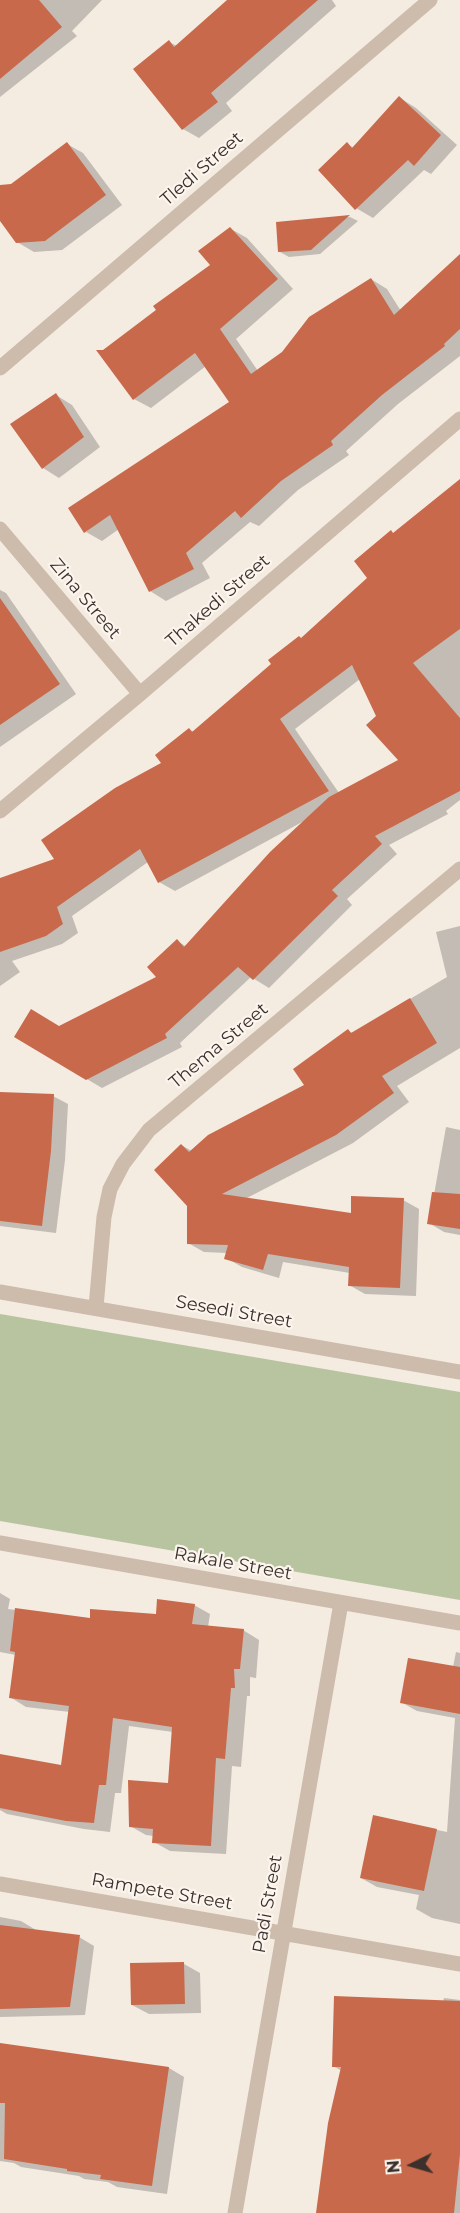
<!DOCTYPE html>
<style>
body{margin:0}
#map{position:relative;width:460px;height:2213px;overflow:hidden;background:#f4ebe1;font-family:Montserrat,sans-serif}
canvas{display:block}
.north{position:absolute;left:382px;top:2135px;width:60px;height:60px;-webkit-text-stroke:4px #fbf5ee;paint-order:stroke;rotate:265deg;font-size:16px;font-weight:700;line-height:24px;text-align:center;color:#3b302b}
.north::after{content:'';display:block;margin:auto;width:21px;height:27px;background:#3b302b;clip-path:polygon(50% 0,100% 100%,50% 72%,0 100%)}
</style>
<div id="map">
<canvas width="460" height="2213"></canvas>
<div class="north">N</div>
</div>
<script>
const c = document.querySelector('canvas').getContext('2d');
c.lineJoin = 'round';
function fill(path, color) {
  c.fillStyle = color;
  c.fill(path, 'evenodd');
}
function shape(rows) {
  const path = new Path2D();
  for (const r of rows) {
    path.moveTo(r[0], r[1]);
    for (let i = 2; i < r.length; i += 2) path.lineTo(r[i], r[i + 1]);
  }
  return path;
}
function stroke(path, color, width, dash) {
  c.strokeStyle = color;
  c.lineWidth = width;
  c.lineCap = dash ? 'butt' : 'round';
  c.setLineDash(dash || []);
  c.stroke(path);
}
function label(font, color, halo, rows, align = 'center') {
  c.font = font + ' Montserrat,sans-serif';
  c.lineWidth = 4.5;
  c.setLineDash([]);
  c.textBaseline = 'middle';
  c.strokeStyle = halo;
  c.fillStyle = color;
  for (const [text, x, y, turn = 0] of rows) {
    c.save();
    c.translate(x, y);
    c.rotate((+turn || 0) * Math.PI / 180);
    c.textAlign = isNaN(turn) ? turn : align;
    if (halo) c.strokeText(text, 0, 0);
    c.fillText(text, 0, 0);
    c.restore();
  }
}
fill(shape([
 [0,1314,460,1392,460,1600,0,1521]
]), '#b8c4a0');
fill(shape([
 [0,0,102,0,72,31,77,36,0,97],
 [245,0,332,0,336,6,226,103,232,111,199,138,183,129,169,42,177,46],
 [400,98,416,108,457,145,431,174,424,170,373,218,356,208,347,144,354,148],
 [67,144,83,153,122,205,62,250,34,252,17,242,0,219,0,186,12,185],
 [350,217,358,221,320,254,289,257,280,252,277,223],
 [231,229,247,238,293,289,236,339,258,371,283,354,371,279,387,289,401,311,460,256,460,356,398,404,346,451,349,455,298,490,259,526,250,522,202,563,210,578,166,601,150,591,119,529,102,541,86,532,231,402,206,366,151,408,134,399,103,352,213,265],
 [56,395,72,405,100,447,59,478,43,468],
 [460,481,460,800,446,811,448,814,389,845,397,854,347,899,352,905,269,988,251,977,180,1043,182,1047,102,1088,16,1037,59,1027,159,978,177,941,187,947,304,821,175,891,159,882,148,862,72,916,78,933,62,944,12,961,20,972,0,986,0,879,56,860,163,763,189,729,194,732,302,639,369,578,395,534],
 [360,679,401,761,339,793,295,729],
 [0,590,6,593,76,694,0,747],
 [460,926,460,1048,397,1086,409,1102,353,1143,245,1199,352,1215,403,1200,419,1209,416,1296,365,1294,349,1285,350,1273,283,1262,279,1278,242,1267,226,1258,227,1253,204,1252,188,1243,189,1205,181,1145,192,1151,306,1085,348,1031,353,1033,447,977,436,932],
 [0,1093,53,1096,68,1104,65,1160,56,1233,0,1226],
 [446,1127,460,1130,460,1235,444,1232,429,1223],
 [0,1593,10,1599,8,1609,91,1620,157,1616,194,1605,210,1614,208,1627,243,1630,259,1640,256,1678,250,1677,250,1696,247,1696,241,1767,232,1766,226,1854,170,1851,154,1842,154,1836,146,1835,130,1826,169,1784,173,1732,129,1726,121,1793,115,1793,110,1832,84,1829,7,1814,0,1810,0,1755,62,1767,70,1712,26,1707,10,1697,16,1655,0,1652],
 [456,1652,460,1653,460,1924,432,1918,416,1909,419,1895,377,1887,361,1878,374,1817,447,1832,455,1718,417,1711,401,1702,453,1667],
 [0,1917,21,1921,36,1930,79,1937,94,1946,85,2015,0,2017],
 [184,1964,200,1973,201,2013,149,2014,132,2005],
 [444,1998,460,2000,460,2213,319,2213,342,2071,333,2066,443,2002],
 [0,2045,169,2068,184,2077,167,2194,117,2187,108,2182,84,2179,79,2176,21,2167,14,2163,0,2161]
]), '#0003');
fill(shape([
 [0,0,39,0,62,27,0,79],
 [227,0,318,0,211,93,218,102,182,130,133,69,169,40,174,47],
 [399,96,441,135,414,166,408,160,355,210,318,170,347,142,352,148],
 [67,142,106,195,45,241,16,243,0,221,0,185,11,184],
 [350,215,311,250,278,252,276,222],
 [230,227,278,279,220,329,251,374,282,352,309,317,371,278,394,315,460,254,460,329,444,344,445,346,382,395,331,441,333,445,281,481,241,518,235,511,186,553,194,569,149,592,110,515,84,533,68,508,229,402,195,353,133,400,96,350,103,350,156,310,153,306,210,265,198,251],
 [56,393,84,437,42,469,10,424],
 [460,479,460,629,413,663,460,718,460,791,375,836,382,844,332,890,338,896,253,980,238,967,165,1034,167,1038,86,1080,14,1037,31,1009,59,1026,156,977,147,967,177,939,184,947,270,852,329,797,398,760,366,725,376,716,352,665,280,719,329,791,158,883,140,849,57,907,63,924,46,936,0,952,0,878,54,859,41,840,115,788,161,763,155,755,189,728,192,732,271,664,268,660,299,636,301,638,367,578,354,561,391,530,393,533],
 [0,598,60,684,0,725],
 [410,998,437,1043,382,1076,394,1093,336,1135,222,1194,351,1213,351,1196,404,1198,400,1288,348,1286,349,1267,268,1254,263,1270,224,1259,228,1245,187,1244,187,1206,154,1170,181,1144,189,1152,208,1135,304,1085,293,1069,348,1029,351,1033],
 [0,1092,54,1094,51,1151,42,1226,0,1221],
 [432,1192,460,1194,460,1229,427,1224],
 [157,1599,195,1604,192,1624,244,1629,240,1669,234,1669,235,1688,231,1688,225,1759,216,1758,211,1846,152,1843,153,1829,129,1827,128,1780,168,1783,172,1727,113,1718,106,1785,99,1785,94,1823,66,1821,0,1808,0,1754,61,1765,69,1706,9,1698,15,1652,10,1651,15,1608,90,1618,90,1609,156,1614],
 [408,1658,460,1667,460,1714,400,1703],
 [373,1815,437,1829,424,1891,360,1878],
 [0,1925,80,1935,70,2007,0,2009],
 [184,1962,185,2004,131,2005,130,1963],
 [334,1996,460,2001,460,2154,454,2213,316,2213,328,2123,341,2067,332,2067],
 [0,2043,169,2067,152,2186,100,2179,101,2175,67,2171,67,2169,4,2159,5,2103,0,2103]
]), '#c8694b');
stroke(shape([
 [0,368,430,0],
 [0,529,140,694],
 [0,811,140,694,460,419],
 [0,1292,460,1372],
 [96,1307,104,1217,110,1189,123,1164,149,1130,460,869],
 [0,1543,460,1623],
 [0,1884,460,1964],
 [235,2213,341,1603]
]), '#cdbbac', 15);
label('18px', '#3b302b', '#fbf5ee', [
 ["Tledi Street",202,169,-41],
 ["Zina Street",85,599,50],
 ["Thakedi Street",218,601,-41],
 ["Thema Street",219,1046,-40],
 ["Sesedi Street",234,1312,10],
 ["Rakale Street",233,1564,10],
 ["Rampete Street",162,1892,10],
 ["Padi Street",268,1904,-80]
]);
</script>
